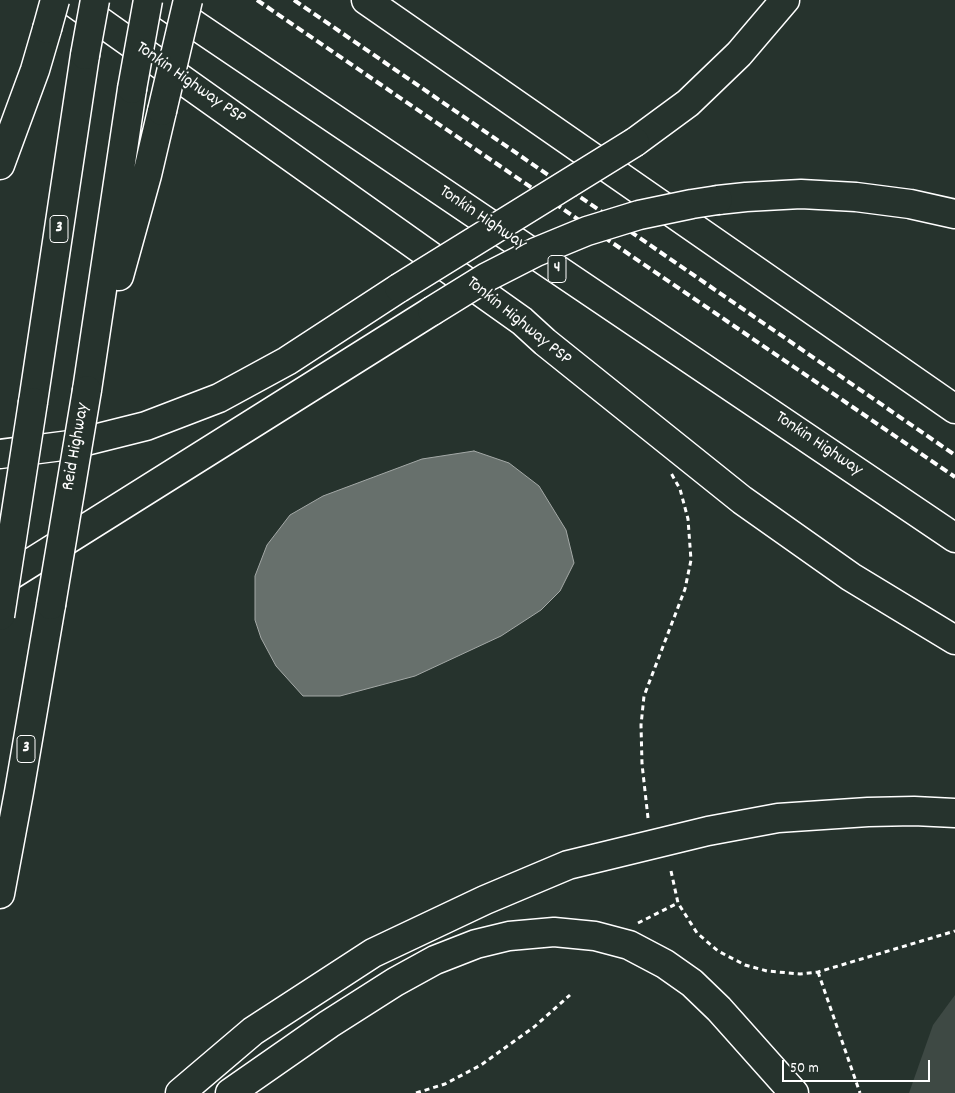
<!DOCTYPE html>
<style>
body{margin:0}
#map{position:relative;width:955px;height:1093px;overflow:hidden;background:#26332d;font-family:Dekko,sans-serif}
canvas{display:block}
.scale{position:absolute;left:782px;top:1060px;width:148px;height:22px;box-sizing:border-box;border:2px solid #fff;border-top:0;padding-left:6px;font-size:15px;line-height:18px;white-space:nowrap;color:#fff;-webkit-text-stroke:4px #26332d;paint-order:stroke}
</style>
<div id="map">
<canvas width="955" height="1093"></canvas>
<div class="scale">50 m</div>
</div>
<script>
const c = document.querySelector('canvas').getContext('2d');
c.lineJoin = 'round';
function fill(path, color) {
  c.fillStyle = color;
  c.fill(path, 'evenodd');
}
function shape(rows) {
  const path = new Path2D();
  for (const r of rows) {
    path.moveTo(r[0], r[1]);
    for (let i = 2; i < r.length; i += 2) path.lineTo(r[i], r[i + 1]);
  }
  return path;
}
function stroke(path, color, width, dash) {
  c.strokeStyle = color;
  c.lineWidth = width;
  c.lineCap = dash ? 'butt' : 'round';
  c.setLineDash(dash || []);
  c.stroke(path);
}
function label(font, color, halo, rows, align = 'center') {
  c.font = font + ' Dekko,sans-serif';
  c.lineWidth = 4.5;
  c.setLineDash([]);
  c.textBaseline = 'middle';
  c.strokeStyle = halo;
  c.fillStyle = color;
  for (const [text, x, y, turn = 0] of rows) {
    c.save();
    c.translate(x, y);
    c.rotate((+turn || 0) * Math.PI / 180);
    c.textAlign = isNaN(turn) ? turn : align;
    if (halo) c.strokeText(text, 0, 0);
    c.fillText(text, 0, 0);
    c.restore();
  }
}
fill(shape([
 [955,995,955,1093,909,1093,933,1025]
]), '#3e4944');
const water = shape([
 [474,451,509,463,539,486,566,530,574,563,560,591,541,610,501,636,415,676,340,696,303,696,276,666,261,638,255,620,255,576,267,545,290,515,323,496,422,459,474,451]
]);
fill(water, '#67706c');
stroke(water, '#a4a9a7', 1);
const highway = shape([
 [70,0,522,321,545,342,742,500,851,577,955,640],
 [158,0,955,538],
 [366,0,955,409],
 [635,142,688,103,739,54,785,0],
 [0,165,35,70,47,29],
 [718,200,746,197,801,194,856,197,910,204,955,214],
 [119,276,147,175,162,111],
 [87,390,132,89],
 [33,402,85,55],
 [0,454,70,445,146,426,219,398,287,361,399,288],
 [0,582,432,311],
 [0,894,19,792,51,605],
 [180,1093,253,1031,373,953,485,900,568,865,708,831,778,818,868,812,914,811,955,813],
 [230,1093,329,1024,395,982,435,960,476,944,509,936,554,932,595,936,629,945,665,964,692,983,719,1009,794,1093]
]);
stroke(highway, '#fff', 31);
stroke(shape([
 [648,818,642,764,641,725,644,696,685,589,691,560,688,519,680,489,671,473],
 [671,871,678,903,697,933,718,951,745,965,767,971,800,974,818,972,955,931],
 [638,923,678,903],
 [818,972,860,1093],
 [416,1093,445,1084,481,1065,534,1027,570,995]
]), '#fff', 3, [5, 4]);
stroke(highway, '#26332d', 28);
stroke(shape([
 [257,0,955,477],
 [294,0,955,455]
]), '#fff', 4, [8, 4]);
const highwayBridge = shape([
 [47,29,55,0],
 [85,55,95,0],
 [132,89,148,0],
 [162,111,188,0],
 [399,288,635,142],
 [432,311,487,277,536,252,587,231,639,215,692,204,718,200],
 [51,605,87,390],
 [0,616,33,402]
]);
stroke(highwayBridge, '#fff', 31, []);
stroke(highwayBridge, '#26332d', 28);
for (const [x, y, w] of [
 [59,229,18],
 [557,269,18],
 [26,749,18]
]) {
  const box = new Path2D();
  box.roundRect(x - w / 2, y - 13.5, w, 27, 4);
  c.fillStyle = '#26332d';
  c.fill(box);
  stroke(box, '#fff', 1);
}
label('bold 16px', '#fff', null, [
 ["3",59,229],
 ["4",557,269],
 ["3",26,749]
]);
label('18px', '#fff', '#26332d', [
 ["Tonkin Highway PSP",190,84,35],
 ["Tonkin Highway",482,219,34],
 ["Tonkin Highway PSP",518,322,39],
 ["Tonkin Highway",818,445,34],
 ["Reid Highway",77,447,-80]
]);
</script>
